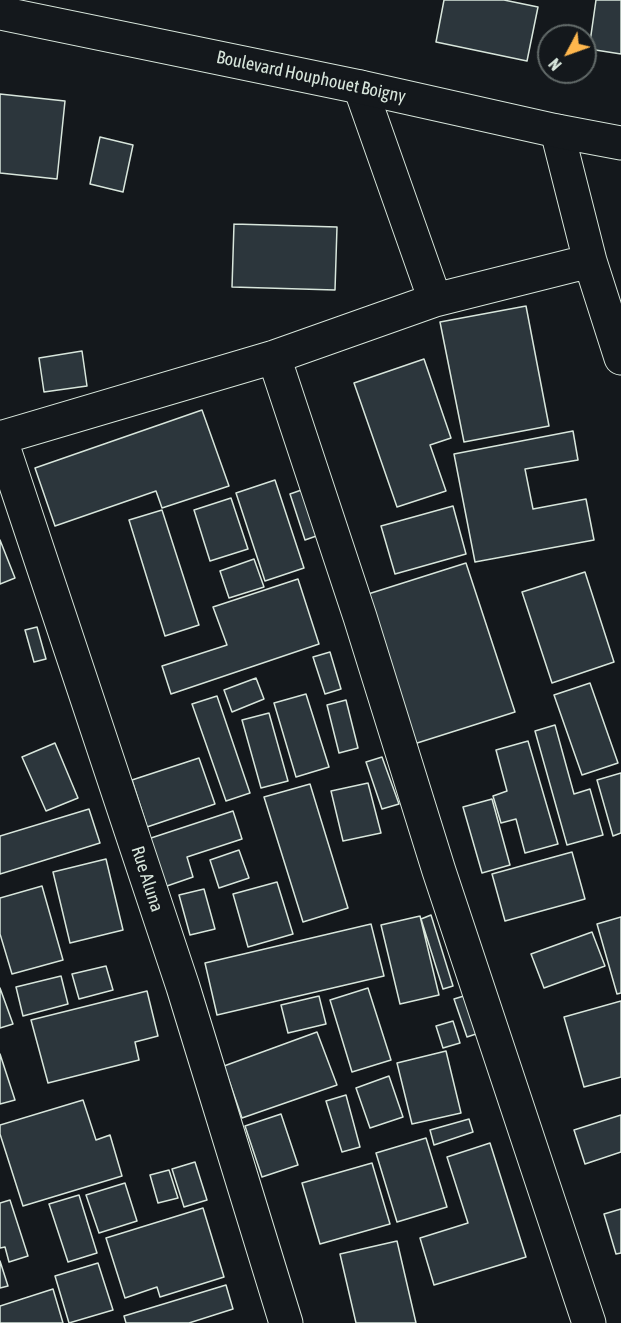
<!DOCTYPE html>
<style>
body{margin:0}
#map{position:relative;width:621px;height:1323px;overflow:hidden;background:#14181c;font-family:"Asap Condensed",sans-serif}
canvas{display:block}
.north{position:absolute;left:537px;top:24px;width:60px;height:60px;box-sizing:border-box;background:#14181c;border:2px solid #626a69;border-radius:50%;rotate:229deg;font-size:16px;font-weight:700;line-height:24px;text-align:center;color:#d8e6dc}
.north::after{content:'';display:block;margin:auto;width:21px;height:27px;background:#ffb74d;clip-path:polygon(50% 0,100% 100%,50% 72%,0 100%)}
</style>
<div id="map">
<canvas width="621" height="1323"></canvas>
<div class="north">N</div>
</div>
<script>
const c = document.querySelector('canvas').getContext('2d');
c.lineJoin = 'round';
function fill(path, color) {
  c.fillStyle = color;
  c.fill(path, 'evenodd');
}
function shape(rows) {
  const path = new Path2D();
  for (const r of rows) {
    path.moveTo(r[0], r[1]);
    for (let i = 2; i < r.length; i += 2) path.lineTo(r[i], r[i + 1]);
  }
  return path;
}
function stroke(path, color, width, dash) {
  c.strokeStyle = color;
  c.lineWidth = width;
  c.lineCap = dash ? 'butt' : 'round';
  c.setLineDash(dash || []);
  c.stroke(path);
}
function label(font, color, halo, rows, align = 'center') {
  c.font = font + ' "Asap Condensed",sans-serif';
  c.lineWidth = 4.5;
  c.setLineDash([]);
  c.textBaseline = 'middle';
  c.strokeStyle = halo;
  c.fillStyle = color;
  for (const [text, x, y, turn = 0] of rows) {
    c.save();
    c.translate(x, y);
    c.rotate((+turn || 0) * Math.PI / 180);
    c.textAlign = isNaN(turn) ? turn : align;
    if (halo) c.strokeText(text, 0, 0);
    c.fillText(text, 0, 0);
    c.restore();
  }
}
const building = shape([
 [444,0,504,0,538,7,527,61,436,42,444,0],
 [596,0,621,0,621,54,589,49,596,0],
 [0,94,65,101,57,179,0,173,0,94],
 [100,137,133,145,123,192,90,184,100,137],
 [234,224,337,227,335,290,232,287,234,224],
 [526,306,549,426,464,442,440,322,526,306],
 [82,351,87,386,44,392,39,358,82,351],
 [424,359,451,438,430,445,446,491,397,507,354,383,424,359],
 [202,410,229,486,162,508,156,491,55,526,35,468,202,410],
 [573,431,578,460,525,469,533,509,586,499,594,540,475,562,454,454,573,431],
 [275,480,304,568,265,581,236,493,275,480],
 [307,488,322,534,305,540,290,494,307,488],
 [231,498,248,549,210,561,194,510,231,498],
 [453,506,466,554,395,574,381,526,453,506],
 [162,510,199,625,165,636,129,520,162,510],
 [0,540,15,578,0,584,0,540],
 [254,559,264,587,229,598,220,571,254,559],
 [466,563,515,712,414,744,365,595,466,563],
 [585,572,614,662,552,683,522,592,585,572],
 [298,579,319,644,171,694,162,666,227,645,213,607,298,579],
 [37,627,46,659,34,662,25,630,37,627],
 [330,652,341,689,325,694,313,657,330,652],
 [256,678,264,699,232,712,224,690,256,678],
 [590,683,618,763,582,775,554,695,590,683],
 [306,694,329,767,296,777,274,703,306,694],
 [217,696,250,793,226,801,192,704,217,696],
 [346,700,358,748,339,753,327,705,346,700],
 [269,713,288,781,261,788,242,720,269,713],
 [555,725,574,794,590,789,603,835,567,845,535,731,555,725],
 [528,741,558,844,525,853,516,819,501,823,493,796,507,791,496,750,528,741],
 [55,743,78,798,46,811,22,757,55,743],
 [382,757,399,804,382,809,366,762,382,757],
 [199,758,215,804,147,827,132,780,199,758],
 [621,773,621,833,613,836,597,780,621,773],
 [368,783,381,833,343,841,331,791,368,783],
 [310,784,348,908,303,922,264,797,310,784],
 [492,799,510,865,482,873,463,807,492,799],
 [89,809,100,843,0,874,0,836,89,809],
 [233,811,242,839,187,857,193,877,164,887,148,839,233,811],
 [239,850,249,878,219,888,210,860,239,850],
 [572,852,585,899,505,921,492,874,572,852],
 [106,859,123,930,70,943,53,872,106,859],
 [277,882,293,934,248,947,233,894,277,882],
 [42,886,63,960,12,974,0,934,0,898,42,886],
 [204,889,215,929,190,935,179,895,204,889],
 [431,915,453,986,443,989,421,919,431,915],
 [420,916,439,995,400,1004,381,925,420,916],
 [621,917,621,993,617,994,597,924,621,917],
 [371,924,384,976,217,1015,205,963,371,924],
 [592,932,605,966,544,988,531,954,592,932],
 [106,966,113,990,79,999,72,974,106,966],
 [61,976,68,1004,23,1016,16,987,61,976],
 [0,988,13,1024,0,1028,0,988],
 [368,988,391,1060,352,1072,330,1000,368,988],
 [147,991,158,1036,135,1042,139,1060,48,1083,31,1020,147,991],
 [467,995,479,1033,467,1037,454,999,467,995],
 [319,996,326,1024,288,1033,281,1005,319,996],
 [621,1001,621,1077,584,1087,564,1017,621,1001],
 [453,1021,460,1043,443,1048,436,1026,453,1021],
 [317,1032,337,1085,242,1118,224,1066,317,1032],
 [446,1051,461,1113,412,1124,397,1063,446,1051],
 [0,1054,15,1100,0,1104,0,1054],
 [389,1076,403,1117,370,1128,356,1088,389,1076],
 [346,1095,360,1147,342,1152,326,1101,346,1095],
 [83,1100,96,1140,110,1135,122,1176,23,1206,0,1134,0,1125,83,1100],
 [281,1114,298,1165,262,1177,245,1126,281,1114],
 [621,1115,621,1152,585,1164,574,1130,621,1115],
 [469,1119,473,1132,434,1145,430,1130,469,1119],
 [426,1138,447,1207,397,1222,376,1153,426,1138],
 [490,1143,526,1257,434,1285,420,1238,468,1223,447,1157,490,1143],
 [195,1162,207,1200,184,1207,172,1169,195,1162],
 [372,1163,390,1224,320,1244,302,1183,372,1163],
 [169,1170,178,1198,158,1203,150,1175,169,1170],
 [125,1183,137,1221,99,1233,86,1195,125,1183],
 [79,1195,97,1253,68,1262,49,1204,79,1195],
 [10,1200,28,1256,9,1262,5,1247,0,1248,0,1203,10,1200],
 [203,1208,224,1277,160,1297,157,1287,125,1298,106,1238,203,1208],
 [621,1209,621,1253,616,1254,604,1214,621,1209],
 [397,1241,416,1323,356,1323,340,1254,397,1241],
 [0,1261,8,1286,0,1288,0,1261],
 [98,1263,113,1310,69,1323,55,1276,98,1263],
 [226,1285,233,1309,189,1323,126,1323,124,1316,226,1285],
 [53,1289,63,1323,0,1323,0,1306,53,1289]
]);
fill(building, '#2c363c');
stroke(building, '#d8e6dc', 1.5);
const minor = shape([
 [360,87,435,300],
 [557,131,590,261,621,358],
 [274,357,360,617,439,871,589,1323],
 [0,437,183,987,286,1323],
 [0,438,274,357,435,300,590,261]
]);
const tertiary = shape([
 [0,13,360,87,557,131,621,143]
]);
stroke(minor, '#d8e6dc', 35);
stroke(tertiary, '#d8e6dc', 35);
stroke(minor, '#14181c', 33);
stroke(tertiary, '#14181c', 33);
label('18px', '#d8e6dc', '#14181c', [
 ["Boulevard Houphouet Boigny",311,77,12],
 ["Rue Aluna",147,879,72]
]);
</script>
